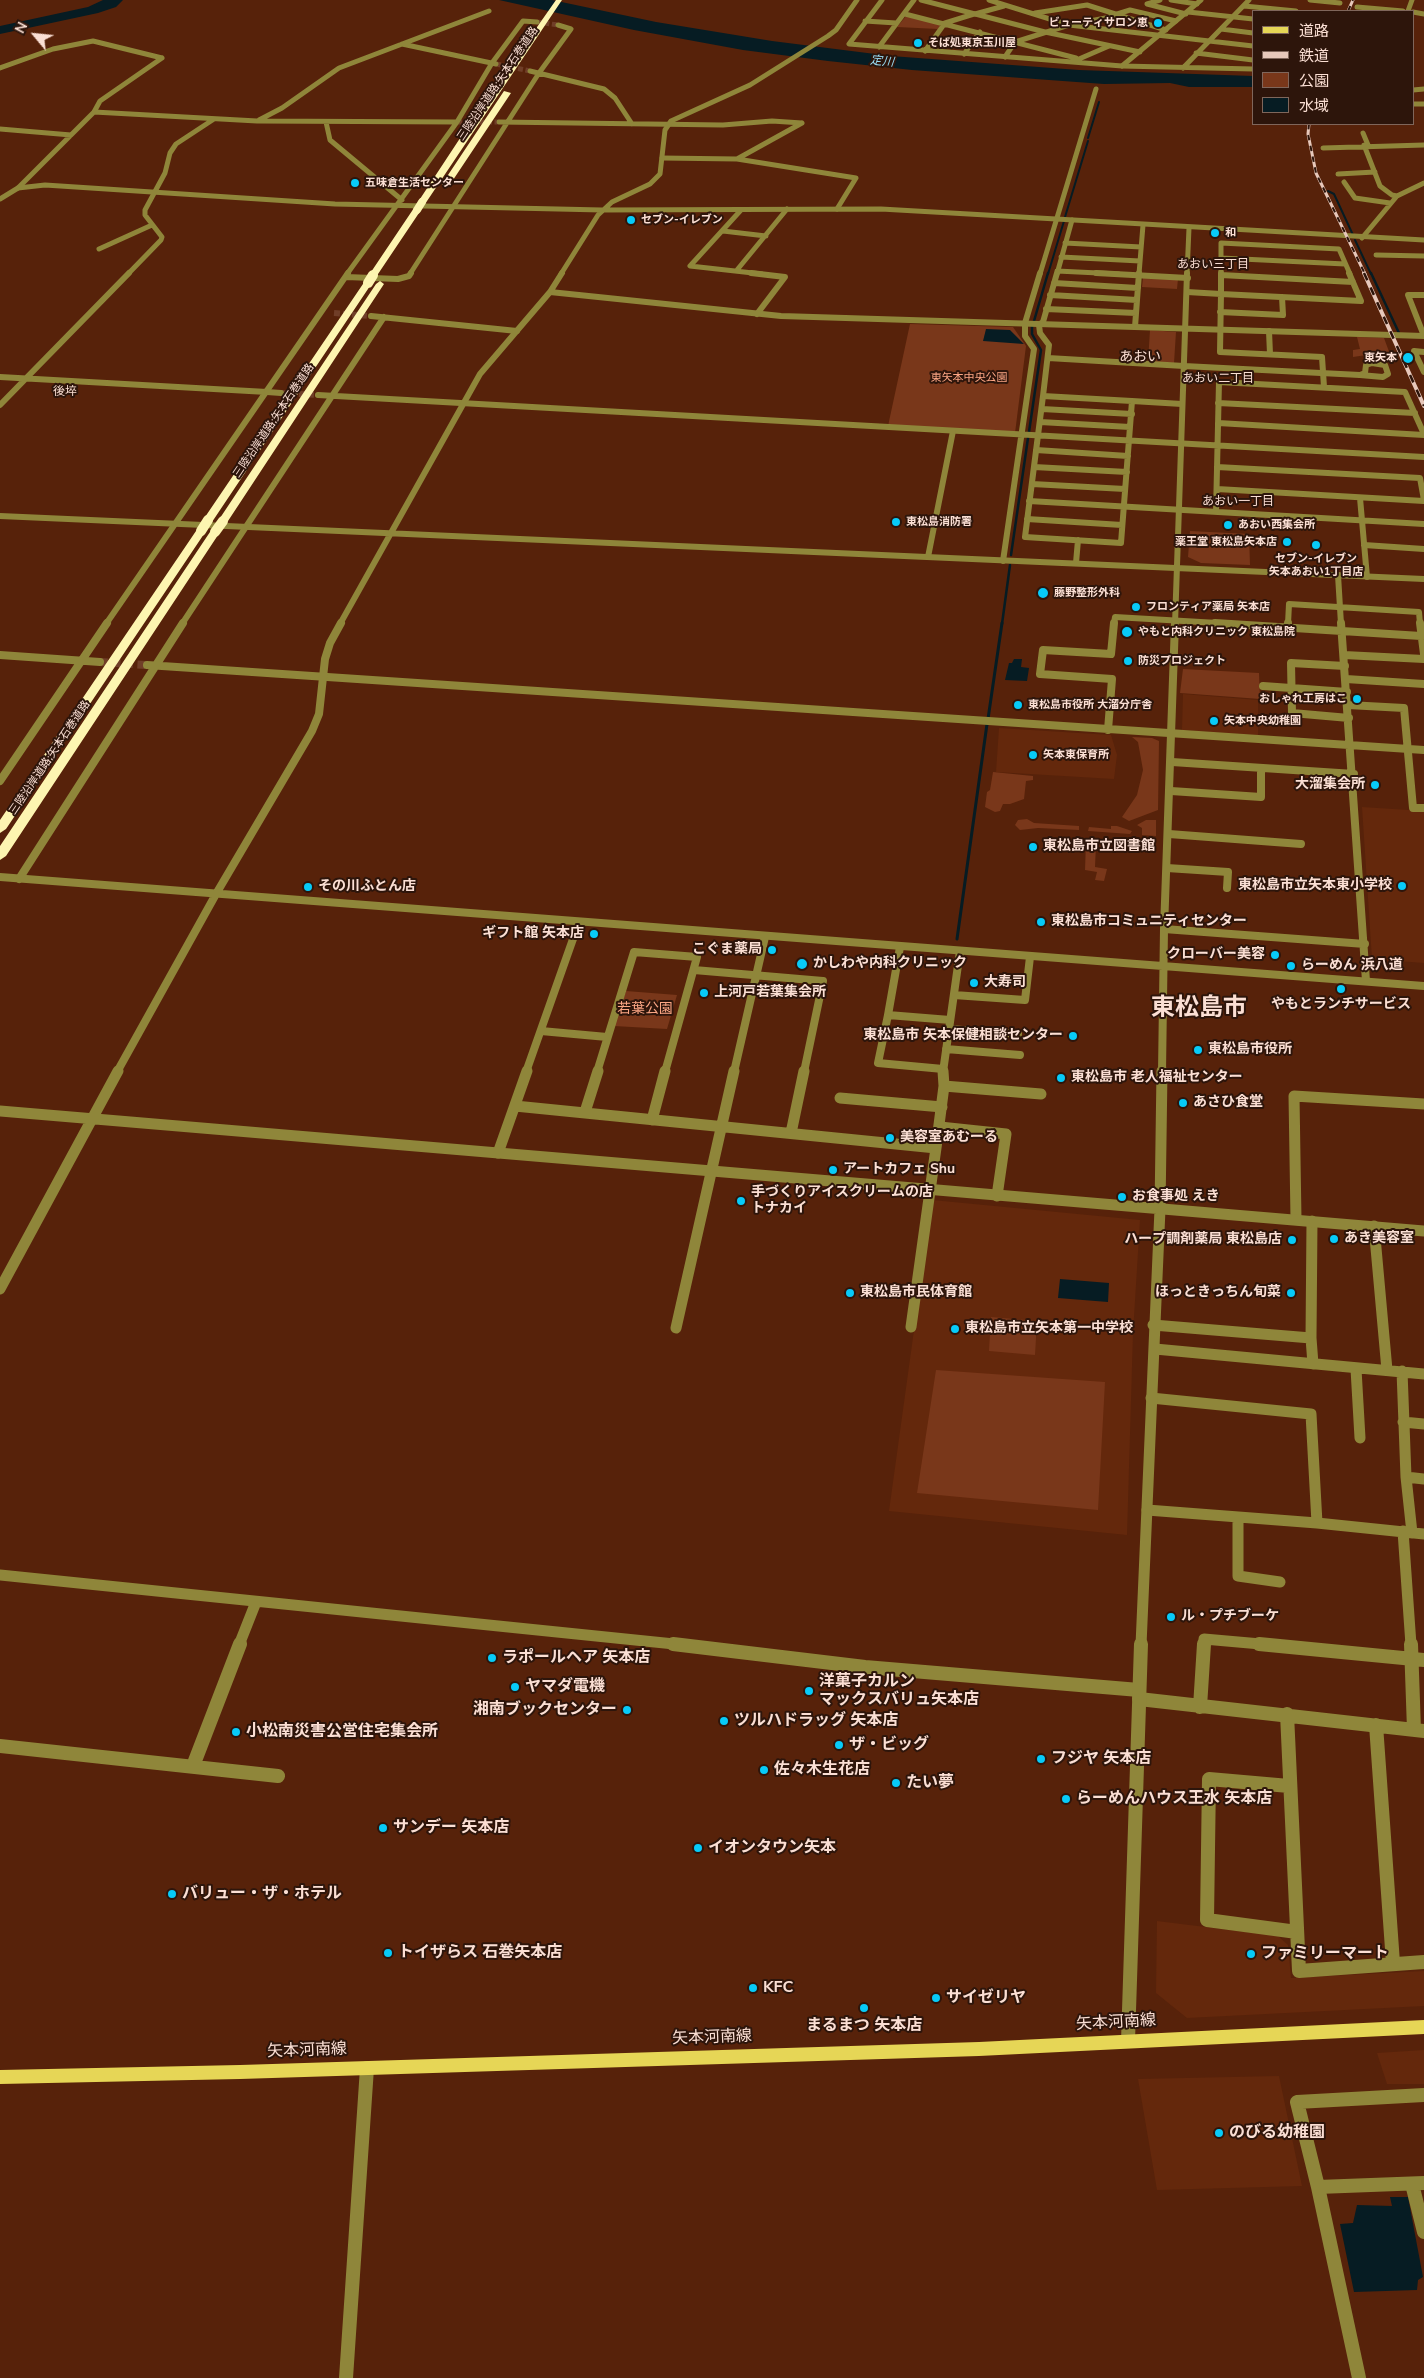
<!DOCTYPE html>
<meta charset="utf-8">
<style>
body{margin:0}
#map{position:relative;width:1424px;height:2378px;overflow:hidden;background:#57220a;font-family:"Nunito Sans","Noto Sans JP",sans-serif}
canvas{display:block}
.legend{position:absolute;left:1252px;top:10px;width:162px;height:115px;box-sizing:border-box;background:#2d150b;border:1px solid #7f665b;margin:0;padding:6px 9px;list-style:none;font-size:15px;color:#fbdfd4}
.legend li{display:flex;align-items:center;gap:10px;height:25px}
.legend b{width:25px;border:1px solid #7f665b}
.north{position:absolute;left:10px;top:10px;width:50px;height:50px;-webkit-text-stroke:4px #2d150b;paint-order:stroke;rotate:298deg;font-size:14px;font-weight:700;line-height:20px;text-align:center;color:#fbdfd4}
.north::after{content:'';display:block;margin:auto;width:18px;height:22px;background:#fbdfd4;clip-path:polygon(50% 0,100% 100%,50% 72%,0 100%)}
</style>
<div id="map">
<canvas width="1424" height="2378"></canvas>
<ul class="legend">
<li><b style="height:6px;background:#e6d656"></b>道路</li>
<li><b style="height:6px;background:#e7c8bb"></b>鉄道</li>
<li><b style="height:14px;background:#79371a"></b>公園</li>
<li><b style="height:14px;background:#061c23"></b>水域</li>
</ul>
<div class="north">N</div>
</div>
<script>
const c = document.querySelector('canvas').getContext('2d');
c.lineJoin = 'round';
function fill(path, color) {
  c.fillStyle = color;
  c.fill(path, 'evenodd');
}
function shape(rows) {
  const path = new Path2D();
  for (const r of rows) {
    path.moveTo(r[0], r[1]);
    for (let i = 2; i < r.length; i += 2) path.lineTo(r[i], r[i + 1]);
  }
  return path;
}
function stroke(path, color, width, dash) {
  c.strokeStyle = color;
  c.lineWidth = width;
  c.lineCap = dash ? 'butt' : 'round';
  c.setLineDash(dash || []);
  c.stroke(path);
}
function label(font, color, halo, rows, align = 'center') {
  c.font = font + ' "Nunito Sans","Noto Sans JP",sans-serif';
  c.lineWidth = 4;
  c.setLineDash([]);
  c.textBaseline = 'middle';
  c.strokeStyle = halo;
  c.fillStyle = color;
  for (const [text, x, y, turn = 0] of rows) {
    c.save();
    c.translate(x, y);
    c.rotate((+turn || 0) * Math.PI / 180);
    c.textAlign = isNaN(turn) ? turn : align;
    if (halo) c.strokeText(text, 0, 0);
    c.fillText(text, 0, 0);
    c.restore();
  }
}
fill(shape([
 [1183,694,1258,700,1258,735,1182,730],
 [999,728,1111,735,1117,755,1114,779,996,772],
 [1362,807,1424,811,1424,963,1372,959],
 [932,1200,1140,1220,1133,1333,1127,1535,889,1511],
 [1157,1921,1278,1936,1288,1945,1291,1978,1424,1971,1424,2006,1187,2018,1156,1993],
 [1424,2050,1424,2084,1387,2084,1377,2053],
 [1279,2076,1302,2186,1157,2190,1138,2079]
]), '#64280c');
fill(shape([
 [907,15,941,24,938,29,897,27],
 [1143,278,1178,279,1177,289,1142,287],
 [910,324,1013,327,1026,346,1015,433,888,426],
 [1150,330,1176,332,1174,363,1148,362],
 [1357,337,1384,338,1391,357,1373,354,1353,357,1353,350,1360,349],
 [1190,531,1249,534,1250,565,1201,563,1188,557],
 [1183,669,1259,673,1260,699,1180,693],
 [1132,737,1152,738,1159,741,1158,810,1129,821,1122,817,1137,795,1143,770,1138,742],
 [993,772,1033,776,1033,780,1026,781,1024,799,1010,804,1003,804,1000,811,995,812,985,807,987,792,990,790],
 [1027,819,1034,823,1079,826,1079,830,1038,828,1020,830,1015,825,1018,820],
 [1146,820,1156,820,1156,836,1142,835,1142,828,1137,825],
 [1111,826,1117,826,1132,831,1130,834,1088,831,1089,827,1111,829],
 [1098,839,1107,841,1106,844,1096,844,1095,867,1107,869,1104,881,1095,880,1097,872,1085,870,1086,841,1097,842],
 [626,991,677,995,667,1029,614,1026],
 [991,1317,1037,1321,1035,1355,989,1351],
 [936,1370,1105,1382,1098,1510,917,1493]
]), '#79371a');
fill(shape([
 [103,0,123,0,116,7,98,13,0,34,0,26,88,7],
 [499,0,552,0,656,22,772,41,891,56,1079,70,1253,76,1253,87,1189,87,1170,83,1104,84,912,70,828,61,743,50,634,30],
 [986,329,1010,330,1024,344,983,341],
 [1014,659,1022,659,1021,667,1029,668,1027,681,1005,680,1009,663,1012,663],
 [1060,1279,1109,1283,1108,1302,1058,1298],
 [1390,2197,1408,2197,1423,2277,1418,2280,1417,2290,1354,2292,1340,2224,1353,2223,1357,2205,1392,2206]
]), '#061c23');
stroke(shape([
 [1088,138,1099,102],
 [1328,191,1334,194,1353,235],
 [1065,217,1088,141],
 [1355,240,1371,274],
 [1048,274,1064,221]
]), '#061c23', 2);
stroke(shape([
 [1371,273,1399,333],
 [1034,321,1048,273],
 [1029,432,1041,350,1032,334,1032,326],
 [1011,555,1028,438],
 [1002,624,1010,565]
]), '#061c23', 2.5);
stroke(shape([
 [988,719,1002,623],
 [957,939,987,724]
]), '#061c23', 3);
stroke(shape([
 [537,22,558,25],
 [496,64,530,71],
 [457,122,499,122]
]), '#703e28', 5, [5, 2.5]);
stroke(shape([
 [334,313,371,316]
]), '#703e28', 6, [6, 3]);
stroke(shape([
 [100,662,147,665]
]), '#703e28', 8, [8, 4.5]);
stroke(shape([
 [281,393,318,395]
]), '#703e28', 6, [6, 3]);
stroke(shape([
 [882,0,849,44,1122,66,1253,69],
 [989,0,1069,25,1253,46],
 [1160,0,1147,4,1186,14],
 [1171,0,1197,4],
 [1310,0,1340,3],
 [1244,6,1296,11],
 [1357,7,1403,11],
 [1408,11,1412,0],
 [1188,12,1253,19],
 [1413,12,1424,14],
 [1035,13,1087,5,1166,30],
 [905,14,1076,58],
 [975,14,1004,6],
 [1114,15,1130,10,1176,21],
 [865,21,896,23],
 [1221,29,1253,33],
 [402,44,496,64],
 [879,47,914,0],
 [925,51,945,23,974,14],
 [1196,53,1253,60],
 [964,54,980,32],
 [1005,57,1015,42,1069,25,1116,16],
 [1079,59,1109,46],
 [0,68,53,49,93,41,162,58],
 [1183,68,1249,0],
 [530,71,604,89,615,98,632,124],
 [1413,90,1424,89],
 [1413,104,1424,104],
 [94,112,257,121,457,122],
 [259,120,282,108,339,68,489,11],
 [326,122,330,140,402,200],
 [499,122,723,125,772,121,802,123],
 [0,129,71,135],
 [1363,133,1368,145],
 [1364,145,1380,186,1392,195,1397,196],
 [1323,148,1424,145],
 [662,158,737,159,856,178,837,209],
 [737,159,802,123],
 [1338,174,1375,172],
 [1344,182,1355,198,1390,203],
 [18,188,94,112,100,101,162,58],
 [741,210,690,266,762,274],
 [723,231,766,236],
 [1362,238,1397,196,1424,183],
 [1065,243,1141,247],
 [99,249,152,225],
 [1376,255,1424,256],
 [1061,257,1140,261],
 [1221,258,1345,264],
 [737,270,787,209],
 [1057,271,1119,274],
 [128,274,161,240,162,237,145,215,145,210,165,173,170,153,176,144,214,119],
 [347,274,457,122,492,63,523,21,537,22],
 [410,274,539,73,571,29,558,25],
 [1040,274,1096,89],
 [1057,274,1072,220],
 [1139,274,1143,225],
 [1221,274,1221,243,1339,249,1350,274]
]), '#8f863a', 5);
stroke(shape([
 [751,273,785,277,757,314],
 [1096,273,1188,278],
 [1221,273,1221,294],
 [1221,275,1353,282],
 [346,277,398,279,409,276,411,273],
 [1054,283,1138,288],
 [1187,292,1221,294],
 [1221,294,1361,301,1349,273],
 [1221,294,1220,352,1322,357,1324,387],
 [1050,295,1137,300],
 [1424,295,1408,295,1424,336],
 [1046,309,1136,313],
 [1220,312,1283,315,1282,297],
 [371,316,517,331],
 [1135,327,1139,273],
 [1269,331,1270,354],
 [1424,352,1414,351,1424,372],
 [1048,358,1184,366],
 [1372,363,1385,365,1388,374,1383,377,1360,375,1365,373,1366,365,1372,363],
 [0,377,267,392],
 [318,395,1424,457],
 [1043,396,1132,401,1121,543,1025,537,1043,396],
 [1043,396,1049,345,1040,333,1039,325,1043,322,1057,273],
 [1132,401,1182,404],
 [1218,403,1415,413],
 [0,405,129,273],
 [1042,409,1132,414],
 [1040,422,1130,427],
 [1218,423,1424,435],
 [1036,450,1128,456],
 [1034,467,1127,472],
 [1217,467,1420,478,1424,500],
 [1032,484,1125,489],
 [1217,489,1424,501],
 [1360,498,1367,577],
 [1029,501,1424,524],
 [1216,512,1219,382,1405,392,1424,434],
 [1027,519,1122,525],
 [1364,545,1424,549],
 [1003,561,1034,349,1025,336,1025,323,1040,273],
 [1076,563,1078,540],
 [1338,575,1341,624],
 [106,624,348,273],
 [182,624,384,317],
 [1114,624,1115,617,1235,624],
 [1288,624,1289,604,1419,612,1420,624]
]), '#8f863a', 6);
stroke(shape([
 [1215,623,1421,636],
 [1341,623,1366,981],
 [1420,623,1424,654],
 [1288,628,1288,623],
 [0,655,100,662],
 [1344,655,1424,659],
 [147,665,1424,750],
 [1345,666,1291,663,1292,713,1349,718],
 [1346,679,1424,684],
 [1263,686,1347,692],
 [1348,705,1404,708,1413,808,1424,808],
 [1108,730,1112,679,1040,674,1043,650,1111,654,1114,623],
 [1172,762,1354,774],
 [0,781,107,623],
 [1171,791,1261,797,1261,768],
 [1169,834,1301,844],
 [1167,868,1228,872,1227,888],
 [19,879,183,623],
 [1164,929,1365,944],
 [694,970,823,981,804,1072],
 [954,995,1025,1000,1030,957],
 [888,1015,900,947],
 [949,1029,1018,1034],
 [541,1031,607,1037],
 [946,1049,1020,1055],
 [943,1069,878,1063,888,1015,950,1020],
 [526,1072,579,922],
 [597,1072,634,952,697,957,665,1072],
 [734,1072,765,937],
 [943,1072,960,951]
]), '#8f863a', 8);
stroke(shape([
 [943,1071,944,1086,1041,1094],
 [840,1098,942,1107],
 [515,1106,936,1148,944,1086],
 [585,1112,598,1071],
 [652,1120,665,1071],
 [940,1127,1006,1134,997,1196],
 [791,1133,804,1071],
 [498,1153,527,1071],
 [1296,1219,1294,1096,1424,1104],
 [1312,1221,1311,1338,1313,1364],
 [1374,1226,1387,1370],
 [1153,1325,1311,1338],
 [911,1327,936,1148],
 [676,1328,734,1071],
 [1155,1349,1424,1374],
 [1356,1369,1360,1438],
 [1402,1371,1406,1477,1412,1533],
 [1151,1398,1311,1414,1317,1523],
 [1403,1422,1424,1424],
 [1406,1477,1424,1479],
 [1147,1510,1317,1523,1424,1534],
 [1238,1517,1238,1576,1280,1582],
 [1403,1531,1411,1645],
 [0,1575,684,1645],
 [239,1645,256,1602],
 [1204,1645,1204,1639,1272,1645]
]), '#8f863a', 11);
stroke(shape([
 [673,1644,865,1667,1139,1690],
 [1259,1644,1424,1660],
 [1411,1644,1414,1730],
 [1139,1699,1424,1731],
 [1200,1707,1204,1644],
 [1287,1714,1299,1971,1424,1962],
 [1376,1725,1393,1963],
 [0,1746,278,1776],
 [193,1766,240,1644],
 [1289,1786,1209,1779,1207,1920,1297,1932],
 [1412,2184,1424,2232],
 [1318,2187,1424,2183],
 [1359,2378,1318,2187,1297,2102,1424,2095]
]), '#8f863a', 14);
stroke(shape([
 [921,0,1045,32,1140,52],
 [1122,66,1201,0],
 [0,199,18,188,45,185,335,204,602,210,881,209,1424,240],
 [561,274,598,215,612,202,650,184,660,174,665,130,671,121,750,85,828,36,836,30,857,0],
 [1187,274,1189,228]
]), '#8f863a', 5);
stroke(shape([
 [550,292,781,316,1424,336],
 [1184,366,1360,375],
 [267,392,281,393],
 [0,516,1424,579],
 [928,557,953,431],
 [340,624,480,374,550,292,562,273],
 [1175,624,1187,273]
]), '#8f863a', 6);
stroke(shape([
 [0,877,1424,986],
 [117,1072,216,894,312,731,319,714,325,659,330,643,341,623],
 [1162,1072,1164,929,1175,623]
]), '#8f863a', 8);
stroke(shape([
 [0,1111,1424,1231],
 [0,1289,118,1071],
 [1141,1645,1160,1209,1162,1071]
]), '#8f863a', 11);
stroke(shape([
 [1128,2041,1141,1644],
 [346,2378,367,2068]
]), '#8f863a', 14);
fill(shape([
 [1424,2020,1424,2034,979,2056,240,2079,0,2084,0,2070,240,2065,979,2042,1424,2020]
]), '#e6d656');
fill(shape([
 [556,0,562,0,425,204,419,204,418,202,474,117,556,0],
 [504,91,511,93,449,186,443,186,442,184,504,91],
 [414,208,421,210,376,277,370,277,369,275,414,208],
 [365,281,372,283,212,522,204,522,203,520,365,281],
 [380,281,384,284,228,521,223,524,219,523,218,521,376,284,380,281],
 [201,528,206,531,6,829,0,833,0,820,196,531,201,528],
 [215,529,220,532,6,856,0,860,0,846,210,532,215,529]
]), '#fdf5b1');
const railFar1 = shape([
 [1348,11,1353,0],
 [1309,124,1308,134,1316,173,1365,274]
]);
const rail = shape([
 [1364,273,1424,406]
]);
stroke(railFar1, '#e7c8bb', 3);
stroke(rail, '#e7c8bb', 4);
stroke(railFar1, '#2d150b', 2, [5.5]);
stroke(rail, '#2d150b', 2.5, [8]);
stroke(shape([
 [417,210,422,202]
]), '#fdf5b1', 8);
stroke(shape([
 [368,283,373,275],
 [201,531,208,520],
 [215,532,223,521]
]), '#fdf5b1', 10);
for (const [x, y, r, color] of [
 [1158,23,5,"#07cbf9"],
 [918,43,5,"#07cbf9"],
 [355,183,5,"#07cbf9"],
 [631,220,5,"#07cbf9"],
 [1215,233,5,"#07cbf9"],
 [1408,358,6,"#07cbf9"],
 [896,522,5,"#07cbf9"],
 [1228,525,5,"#07cbf9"],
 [1287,542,5,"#07cbf9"],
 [1316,545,5,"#07cbf9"],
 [1043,593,6,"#07cbf9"],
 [1136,607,5,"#07cbf9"],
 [1127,632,6,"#07cbf9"],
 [1128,661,5,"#07cbf9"],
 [1357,699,5,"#07cbf9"],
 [1018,705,5,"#07cbf9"],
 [1214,721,5,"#07cbf9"],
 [1033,755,5,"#07cbf9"],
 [1375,785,5,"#07cbf9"],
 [1033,847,5,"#07cbf9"],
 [1402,886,5,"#07cbf9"],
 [308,887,5,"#07cbf9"],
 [1041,922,5,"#07cbf9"],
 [594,934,5,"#07cbf9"],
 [772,950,5,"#07cbf9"],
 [1275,955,5,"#07cbf9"],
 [802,964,6,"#07cbf9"],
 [1291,966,5,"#07cbf9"],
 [974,983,5,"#07cbf9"],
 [1341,989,5,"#07cbf9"],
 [704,993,5,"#07cbf9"],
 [1073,1036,5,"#07cbf9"],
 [1198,1050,5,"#07cbf9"],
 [1061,1078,5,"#07cbf9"],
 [1183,1103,5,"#07cbf9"],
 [890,1138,5,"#07cbf9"],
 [833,1170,5,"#07cbf9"],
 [1122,1197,5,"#07cbf9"],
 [741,1201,5,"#07cbf9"],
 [1334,1239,5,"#07cbf9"],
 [1292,1240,5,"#07cbf9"],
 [850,1293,5,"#07cbf9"],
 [1291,1293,5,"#07cbf9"],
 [955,1329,5,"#07cbf9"],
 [1171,1617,5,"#07cbf9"],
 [492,1658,5,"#07cbf9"],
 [515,1687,5,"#07cbf9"],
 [809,1691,5,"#07cbf9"],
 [627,1710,5,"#07cbf9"],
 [724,1721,5,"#07cbf9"],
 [236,1732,5,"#07cbf9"],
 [839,1745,5,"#07cbf9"],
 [1041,1759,5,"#07cbf9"],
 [764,1770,5,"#07cbf9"],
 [896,1783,5,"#07cbf9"],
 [1066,1799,5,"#07cbf9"],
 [383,1828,5,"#07cbf9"],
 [698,1848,5,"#07cbf9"],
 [172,1894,5,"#07cbf9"],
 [388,1953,5,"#07cbf9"],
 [1251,1954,5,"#07cbf9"],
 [753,1988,5,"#07cbf9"],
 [936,1998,5,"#07cbf9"],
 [864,2008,5,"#07cbf9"],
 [1219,2133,5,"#07cbf9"]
]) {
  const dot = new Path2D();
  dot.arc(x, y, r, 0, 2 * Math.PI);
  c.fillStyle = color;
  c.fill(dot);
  stroke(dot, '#2d150b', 2);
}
label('bold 11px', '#fbdfd4', '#2d150b', [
 ["ビューティサロン恵",1148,23,"right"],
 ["そば処東京玉川屋",928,43],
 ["五味倉生活センター",365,183],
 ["セブン-イレブン",641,220],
 ["和",1225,233],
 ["東矢本",1397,358,"right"],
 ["東松島消防署",906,522],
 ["あおい西集会所",1238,525],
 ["薬王堂 東松島矢本店",1277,542,"right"],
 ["セブン-イレブン",1316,559,"center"],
 ["矢本あおい1丁目店",1316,572,"center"],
 ["藤野整形外科",1054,593],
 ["フロンティア薬局 矢本店",1146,607],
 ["やもと内科クリニック 東松島院",1138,632],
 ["防災プロジェクト",1138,661],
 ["おしゃれ工房はこ",1347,699,"right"],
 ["東松島市役所 大溜分庁舎",1028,705],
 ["矢本中央幼稚園",1224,721],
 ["矢本東保育所",1043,755]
], 'left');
label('11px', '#fbdfd4', '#2d150b', [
 ["三陸沿岸道路;矢本石巻道路",498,84,-56],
 ["三陸沿岸道路;矢本石巻道路",274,421,-56],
 ["三陸沿岸道路;矢本石巻道路",50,758,-56]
]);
label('11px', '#fca684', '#2d150b', [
 ["東矢本中央公園",969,378]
]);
label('italic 12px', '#98dbf3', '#2d150b', [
 ["定川",882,62,5]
]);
label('12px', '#fbdfd4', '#2d150b', [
 ["あおい三丁目",1213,265],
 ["あおい二丁目",1218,379],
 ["後埣",65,392],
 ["あおい一丁目",1238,502]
]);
label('14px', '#fbdfd4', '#2d150b', [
 ["あおい",1140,358]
]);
label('bold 14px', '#fbdfd4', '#2d150b', [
 ["大溜集会所",1365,785,"right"],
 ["東松島市立図書館",1043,847],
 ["東松島市立矢本東小学校",1392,886,"right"],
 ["その川ふとん店",318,887],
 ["東松島市コミュニティセンター",1051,922],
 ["ギフト館 矢本店",584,934,"right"],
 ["こぐま薬局",762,950,"right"],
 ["クローバー美容",1265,955,"right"],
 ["かしわや内科クリニック",813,964],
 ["らーめん 浜八道",1301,966],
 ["大寿司",984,983],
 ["上河戸若葉集会所",714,993],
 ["やもとランチサービス",1341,1005,"center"],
 ["東松島市 矢本保健相談センター",1063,1036,"right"],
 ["東松島市役所",1208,1050],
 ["東松島市 老人福祉センター",1071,1078],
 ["あさひ食堂",1193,1103],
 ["美容室あむーる",900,1138],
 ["アートカフェ Shu",843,1170],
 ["手づくりアイスクリームの店",751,1193],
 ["トナカイ",751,1209],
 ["お食事処 えき",1132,1197],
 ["あき美容室",1344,1239],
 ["ハープ調剤薬局 東松島店",1282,1240,"right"],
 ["東松島市民体育館",860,1293],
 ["ほっときっちん旬菜",1281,1293,"right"],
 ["東松島市立矢本第一中学校",965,1329],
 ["ル・プチブーケ",1181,1617]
], 'left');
label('14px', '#fca684', '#2d150b', [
 ["若葉公園",645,1010]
]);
label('bold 16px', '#fbdfd4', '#2d150b', [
 ["ラポールヘア 矢本店",502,1658],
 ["洋菓子カルン",819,1682],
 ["マックスバリュ矢本店",819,1700],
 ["ヤマダ電機",525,1687],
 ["湘南ブックセンター",617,1710,"right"],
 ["ツルハドラッグ 矢本店",734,1721],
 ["小松南災害公営住宅集会所",246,1732],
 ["ザ・ビッグ",849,1745],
 ["フジヤ 矢本店",1051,1759],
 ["佐々木生花店",774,1770],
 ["たい夢",906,1783],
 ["らーめんハウス王水 矢本店",1076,1799],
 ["サンデー 矢本店",393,1828],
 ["イオンタウン矢本",708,1848],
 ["バリュー・ザ・ホテル",182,1894],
 ["トイザらス 石巻矢本店",398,1953],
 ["ファミリーマート",1261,1954],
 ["KFC",763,1988],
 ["サイゼリヤ",946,1998],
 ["まるまつ 矢本店",864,2026,"center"],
 ["のびる幼稚園",1229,2133]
], 'left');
label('16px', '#fbdfd4', '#2d150b', [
 ["矢本河南線",1116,2023,-3],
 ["矢本河南線",712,2038,-2],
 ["矢本河南線",307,2051,-2]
]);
label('bold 24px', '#fbdfd4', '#2d150b', [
 ["東松島市",1199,1009]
]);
</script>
